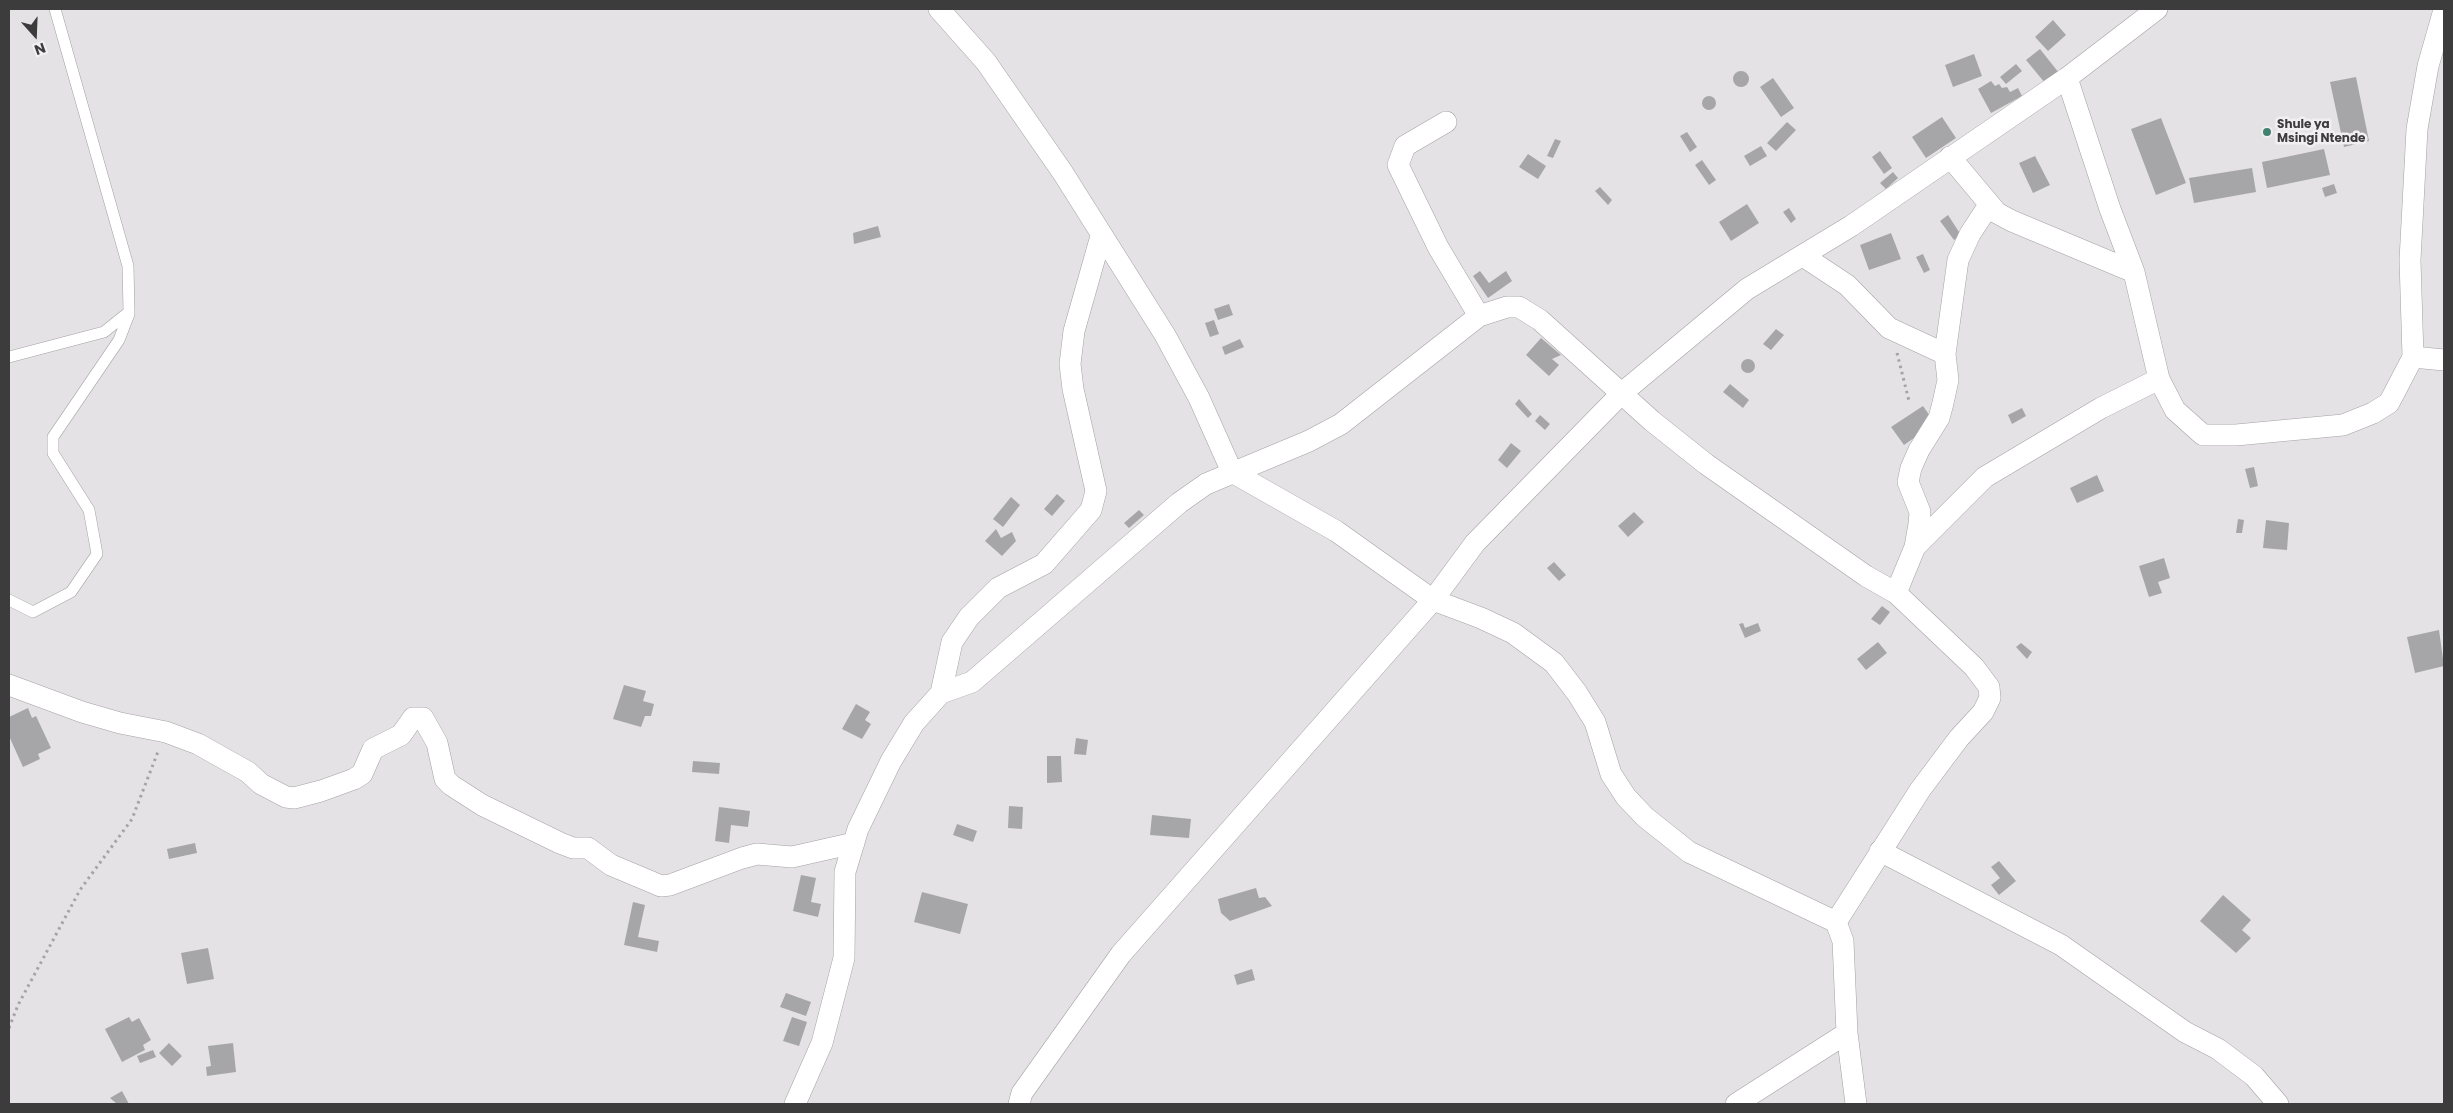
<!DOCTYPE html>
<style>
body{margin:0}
#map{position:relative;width:2453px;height:1113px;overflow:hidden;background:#e5e2e5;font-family:Poppins,sans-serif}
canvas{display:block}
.frame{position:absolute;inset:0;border:10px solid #3d3c3d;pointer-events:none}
.north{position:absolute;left:10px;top:10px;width:50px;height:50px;-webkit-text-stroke:4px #f2eff2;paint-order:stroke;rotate:160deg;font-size:14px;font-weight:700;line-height:20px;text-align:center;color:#3d3c3d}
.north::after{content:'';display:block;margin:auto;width:18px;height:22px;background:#3d3c3d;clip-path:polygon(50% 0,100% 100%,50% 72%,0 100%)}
</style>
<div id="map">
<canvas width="2453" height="1113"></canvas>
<div class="frame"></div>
<div class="north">N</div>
</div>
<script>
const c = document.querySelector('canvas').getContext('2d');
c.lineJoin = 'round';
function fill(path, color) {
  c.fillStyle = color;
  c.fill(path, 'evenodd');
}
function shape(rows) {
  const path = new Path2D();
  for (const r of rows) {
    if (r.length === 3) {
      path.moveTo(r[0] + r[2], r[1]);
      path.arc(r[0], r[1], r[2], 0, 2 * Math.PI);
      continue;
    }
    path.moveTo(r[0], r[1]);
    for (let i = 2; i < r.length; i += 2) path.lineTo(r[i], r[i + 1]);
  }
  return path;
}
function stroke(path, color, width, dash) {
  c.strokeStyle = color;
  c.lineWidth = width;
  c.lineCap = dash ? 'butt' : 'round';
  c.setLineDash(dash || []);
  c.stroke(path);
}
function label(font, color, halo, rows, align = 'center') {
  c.font = font + ' Poppins,sans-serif';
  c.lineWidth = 5;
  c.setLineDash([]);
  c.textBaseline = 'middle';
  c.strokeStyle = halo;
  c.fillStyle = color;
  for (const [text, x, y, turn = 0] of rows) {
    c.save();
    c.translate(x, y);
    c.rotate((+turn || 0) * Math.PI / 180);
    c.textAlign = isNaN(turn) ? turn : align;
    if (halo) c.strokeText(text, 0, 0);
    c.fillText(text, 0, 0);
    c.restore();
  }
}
fill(shape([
 [2053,20,2066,35,2048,51,2035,37],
 [2040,49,2059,73,2045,83,2026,60],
 [1974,54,1982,76,1953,87,1945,65],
 [2016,64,2022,71,2006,84,2000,77],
 [1741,79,8],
 [2356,77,2369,141,2344,147,2330,82],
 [1773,78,1794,108,1781,117,1760,87],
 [1991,81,1995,86,1999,84,2002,88,2007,87,2010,92,2018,88,2022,96,1991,113,1978,89],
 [1709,103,7],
 [1942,117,1956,138,1926,158,1912,137],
 [2161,118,2186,183,2156,195,2131,129],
 [1787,122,1796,130,1776,151,1767,143],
 [1687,132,1697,147,1690,152,1680,136],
 [1555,139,1561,141,1553,158,1547,156],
 [1761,146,1767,156,1750,166,1744,156],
 [2324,149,2330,175,2267,188,2262,162],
 [1880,151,1892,168,1884,174,1872,157],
 [1528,154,1546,166,1538,179,1519,167],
 [2035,156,2050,185,2033,193,2019,163],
 [1702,160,1716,180,1709,185,1695,165],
 [2252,168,2256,192,2194,203,2189,178],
 [1893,172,1898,178,1886,189,1880,183],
 [2334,184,2337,193,2325,197,2322,188],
 [1600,187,1612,200,1608,205,1595,191],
 [1747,204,1759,223,1731,241,1719,222],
 [1789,208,1796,219,1791,223,1783,212],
 [1948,215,1961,235,1954,240,1940,221],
 [878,226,881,237,854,244,853,233],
 [1891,233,1901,259,1869,270,1860,245],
 [1923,254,1930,270,1924,273,1916,257],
 [1480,271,1489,283,1506,271,1512,281,1488,298,1473,276],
 [1229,304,1233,315,1218,320,1214,309],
 [1214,320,1219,334,1210,337,1205,323],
 [1776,329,1784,335,1771,350,1763,344],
 [1541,338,1561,355,1552,359,1559,365,1549,376,1526,355],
 [1240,339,1244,347,1225,355,1222,347],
 [1748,366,7],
 [1730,384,1749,400,1743,408,1723,392],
 [1519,399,1532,414,1528,418,1515,404],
 [1923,406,1935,423,1904,445,1891,427],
 [2022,408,2026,416,2012,424,2008,415],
 [1540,415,1550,424,1545,430,1535,421],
 [1511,443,1521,451,1507,468,1498,460],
 [2254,467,2258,486,2250,488,2245,469],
 [2097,475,2104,491,2077,503,2070,488],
 [1057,494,1065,501,1052,516,1044,509],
 [1011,497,1020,505,1003,527,993,519],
 [1139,510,1144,515,1129,528,1124,523],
 [1634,512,1644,522,1628,537,1618,526],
 [2238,519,2244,520,2242,533,2236,533],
 [2266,520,2289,523,2287,550,2263,548],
 [996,529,1001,538,1012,532,1016,541,1002,556,985,541],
 [2164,558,2170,578,2158,582,2162,593,2149,597,2139,566],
 [1554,562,1566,575,1559,581,1547,568],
 [1882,606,1890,612,1880,625,1871,619],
 [1743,623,1745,628,1758,623,1761,631,1745,638,1739,624],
 [2439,630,2444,666,2415,673,2407,637],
 [1878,642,1887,653,1866,670,1857,659],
 [2021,643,2032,652,2027,659,2016,647],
 [624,685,646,691,643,701,654,704,651,716,645,716,641,727,613,719],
 [856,704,870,712,865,720,871,724,862,739,842,729],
 [28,708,32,718,36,716,51,748,38,754,40,759,23,767,9,736,9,717],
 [1076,738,1088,740,1086,755,1074,754],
 [1047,756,1061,756,1062,782,1047,783],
 [693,761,720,763,719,774,692,772],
 [1009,806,1023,807,1022,829,1008,828],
 [719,807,750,811,748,827,731,825,729,843,715,841],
 [1152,815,1191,819,1189,838,1150,835],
 [957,824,977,831,973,842,953,835],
 [195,843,197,853,169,859,167,849],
 [1999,861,2016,881,1999,895,1991,885,2000,878,1991,867],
 [801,875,816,878,811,902,821,904,818,917,793,911],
 [1256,888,1259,898,1265,897,1272,906,1230,921,1221,913,1218,899],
 [922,892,968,904,960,934,914,922],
 [2223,895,2251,920,2242,930,2251,938,2236,953,2200,921],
 [633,902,645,905,638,937,659,941,657,952,624,945],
 [208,948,214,979,187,984,181,953],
 [1252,969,1255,980,1237,985,1234,975],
 [786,993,811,1002,806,1016,780,1007],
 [129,1017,132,1022,139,1018,151,1040,143,1045,145,1050,122,1062,105,1029],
 [792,1017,807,1022,799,1046,783,1041],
 [169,1043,182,1056,172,1066,159,1053],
 [233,1043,236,1072,207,1076,206,1067,211,1066,208,1046],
 [153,1050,156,1057,140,1063,137,1056],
 [122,1091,129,1104,117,1104,110,1098]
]), '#a6a6a9');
const service = shape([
 [9,357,104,332,129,312,128,266,55,9],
 [9,600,33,612,71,592,97,554,89,510,53,453,53,437,119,340,129,314]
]);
const minor = shape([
 [939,9,986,62,1063,173,1165,335,1199,398,1232,472,1336,531,1433,600,1481,618,1513,633,1554,663,1577,693,1595,722,1611,774,1626,797,1645,817,1689,852,1836,922,1843,941,1847,1033,1856,1104],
 [2067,78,2110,209,2134,272],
 [1446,122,1405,146,1398,165,1438,247,1479,316],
 [1950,157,1997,213,2012,221,2134,272,2159,379,2175,410,2203,435,2236,435,2343,425,2373,413,2389,403,2413,357,2410,260,2417,129,2428,66,2444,10],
 [1803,256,1847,285,1889,328,1945,354],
 [2413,357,2444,360],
 [1915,547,1985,477,2101,408,2159,379],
 [1896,593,1915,547,1919,524,1920,512,1908,482,1911,468,1919,450,1939,418,1943,403,1948,380,1945,354,1958,260,1970,234,1989,205],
 [9,685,82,712,120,723,166,732,198,744,248,772,261,784,286,797,294,798,321,791,354,779,362,774,373,749,401,735,413,718,423,718,437,743,445,779,451,785,482,805,560,843,573,848,588,848,611,865,661,886,670,885,742,858,757,854,792,857,854,843],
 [941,693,952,642,969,617,998,588,1044,564,1091,510,1096,491,1073,389,1070,364,1074,331,1101,236],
 [1880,851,2061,945,2185,1032,2218,1049,2254,1076,2278,1104],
 [795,1104,822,1043,844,958,845,872,858,829,891,761,914,723,941,693,972,682,1179,503,1206,484,1309,441,1341,424,1479,316,1507,307,1519,307,1540,320,1652,421,1706,464,1866,576,1896,593,1974,667,1989,687,1990,698,1983,712,1959,738,1920,790,1836,922],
 [1019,1104,1022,1093,1121,954,1433,600,1475,543,1622,393,1747,289,1851,226,2067,78,2157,9],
 [1736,1104,1847,1033]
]);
stroke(service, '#a4a1a4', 12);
stroke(minor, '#a4a1a4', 22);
stroke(shape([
 [1897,353,1909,401],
 [9,1028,18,1005,80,890,132,819,159,749]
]), '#a5a3a5', 3, [2.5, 4]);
stroke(service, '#fff', 11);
stroke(minor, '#fff', 21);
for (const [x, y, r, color] of [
 [2267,132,5,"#418170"]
]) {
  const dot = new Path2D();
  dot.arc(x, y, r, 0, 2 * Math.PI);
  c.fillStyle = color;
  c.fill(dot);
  stroke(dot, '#f2eff2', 2);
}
label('bold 12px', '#3d3c3d', '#f2eff2', [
 ["Shule ya",2277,125],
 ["Msingi Ntende",2277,139]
], 'left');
</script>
